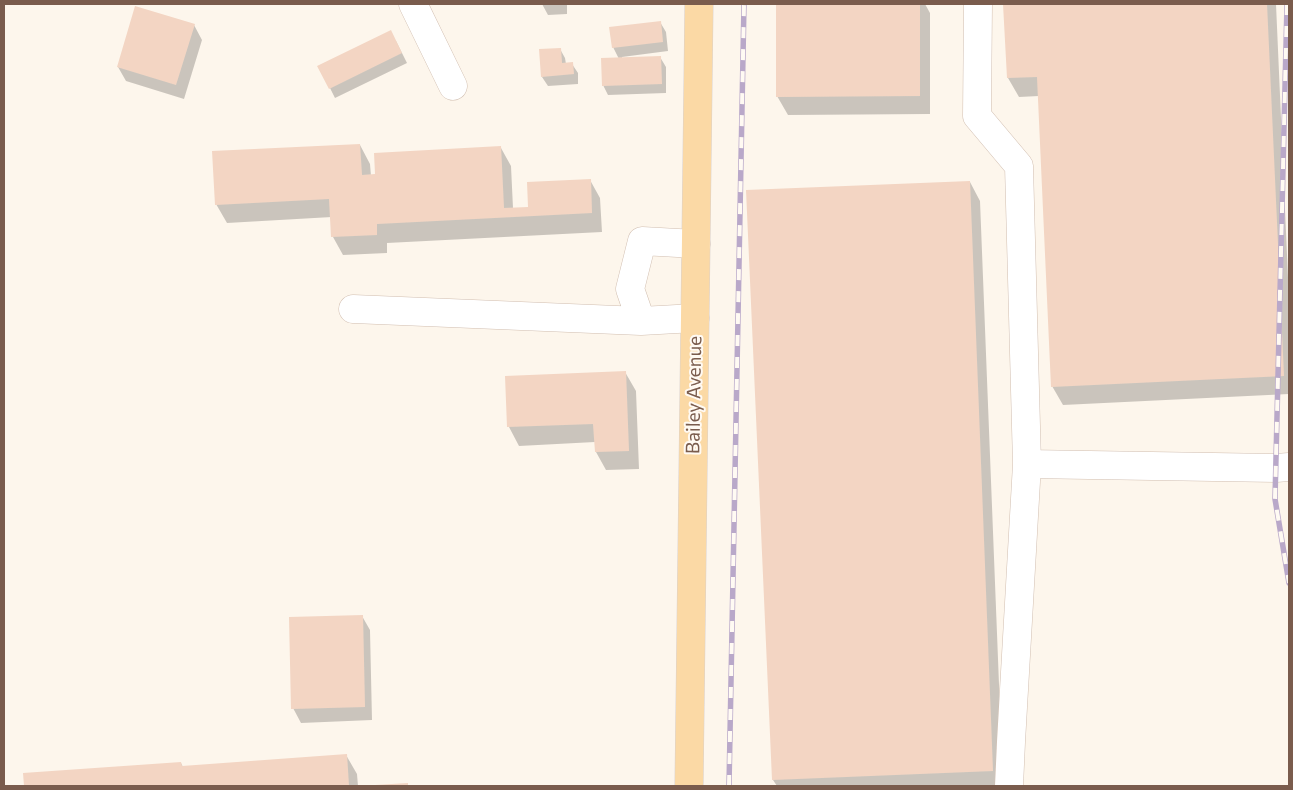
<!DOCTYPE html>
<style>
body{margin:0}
#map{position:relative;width:1293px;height:790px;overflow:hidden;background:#fdf6ec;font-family:Commissioner,sans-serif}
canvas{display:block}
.frame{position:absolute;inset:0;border:5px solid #7a5c4d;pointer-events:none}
</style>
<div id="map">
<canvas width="1293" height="790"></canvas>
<div class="frame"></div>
</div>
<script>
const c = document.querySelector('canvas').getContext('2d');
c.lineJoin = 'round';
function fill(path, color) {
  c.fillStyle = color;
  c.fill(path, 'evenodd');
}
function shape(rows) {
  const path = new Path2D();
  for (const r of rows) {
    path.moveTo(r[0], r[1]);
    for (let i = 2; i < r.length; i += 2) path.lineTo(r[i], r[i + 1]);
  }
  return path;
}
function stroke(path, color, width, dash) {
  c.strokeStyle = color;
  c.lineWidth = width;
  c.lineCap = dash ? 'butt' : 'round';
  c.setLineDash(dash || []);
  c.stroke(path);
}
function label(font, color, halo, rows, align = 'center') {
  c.font = font + ' Commissioner,sans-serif';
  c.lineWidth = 4;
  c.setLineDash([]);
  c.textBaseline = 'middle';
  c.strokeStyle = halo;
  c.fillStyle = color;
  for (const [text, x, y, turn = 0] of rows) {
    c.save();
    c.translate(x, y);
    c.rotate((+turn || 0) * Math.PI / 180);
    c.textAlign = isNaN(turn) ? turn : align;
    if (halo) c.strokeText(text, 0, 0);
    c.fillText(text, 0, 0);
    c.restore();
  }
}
fill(shape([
 [542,4,567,4,567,14,548,15],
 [777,4,925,4,930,13,930,114,788,115,777,96],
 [1005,4,1276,4,1289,300,1289,394,1063,405,1052,386,1039,96,1019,97,1008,78],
 [660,22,666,32,668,51,622,57,622,59,660,57,666,67,666,93,608,95,603,85,619,59,613,47],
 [194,25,202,40,184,99,126,81,118,67],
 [396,41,407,63,335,98,330,88],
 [560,49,565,58,566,64,572,64,578,73,578,84,548,86,542,77],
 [360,145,370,164,371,176,501,148,511,166,513,208,529,208,590,180,600,198,602,232,387,243,387,253,343,255,333,237,332,217,227,223,216,204],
 [970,182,980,201,1003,786,777,786,773,780],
 [625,372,636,391,639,469,606,470,596,452,595,442,519,446,509,427,507,377],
 [362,616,370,630,372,720,301,723,293,708],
 [346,755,357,774,358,786,25,786,24,774,181,763,183,767]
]), '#0003');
fill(shape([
 [776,4,920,4,920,96,776,97],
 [1003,4,1267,4,1284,376,1051,387,1037,77,1007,78],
 [135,6,195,24,176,85,117,67],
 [661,21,663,42,612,48,609,27],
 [391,30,402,53,329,89,317,66],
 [561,48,562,63,573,62,574,74,541,77,539,49],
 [661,56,662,84,602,86,601,58],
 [360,144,362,175,375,174,374,153,501,146,504,208,528,207,527,182,591,179,592,213,377,224,377,235,331,237,329,199,215,205,212,151],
 [970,181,993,771,772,780,746,190],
 [626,371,629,451,595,452,593,424,507,427,505,376],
 [363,615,365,707,291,709,289,617],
 [347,754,349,786,24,786,23,773,181,762,182,766],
 [408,783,408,786,375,786,375,785]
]), '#f3d5c3');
const minor = shape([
 [413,4,453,86],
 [978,4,977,116,1019,166,1027,464,1276,468,1289,467],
 [353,309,641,321],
 [695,318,641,321,630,289,642,241,696,244],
 [1009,786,1011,742,1027,464]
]);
const major = shape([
 [689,786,699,4]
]);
stroke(minor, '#d1beb0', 29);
stroke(major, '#dad1cd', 29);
stroke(minor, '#fff', 28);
stroke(major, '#fbd9a5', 28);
const rail = shape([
 [1287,4,1275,499,1289,583],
 [729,786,744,4]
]);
stroke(rail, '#b9a8c9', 5.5);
stroke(rail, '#fffaf3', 4, [11]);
label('19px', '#7a5c4d', '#fffaf3', [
 ["Bailey Avenue",694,395,-89]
]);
</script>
